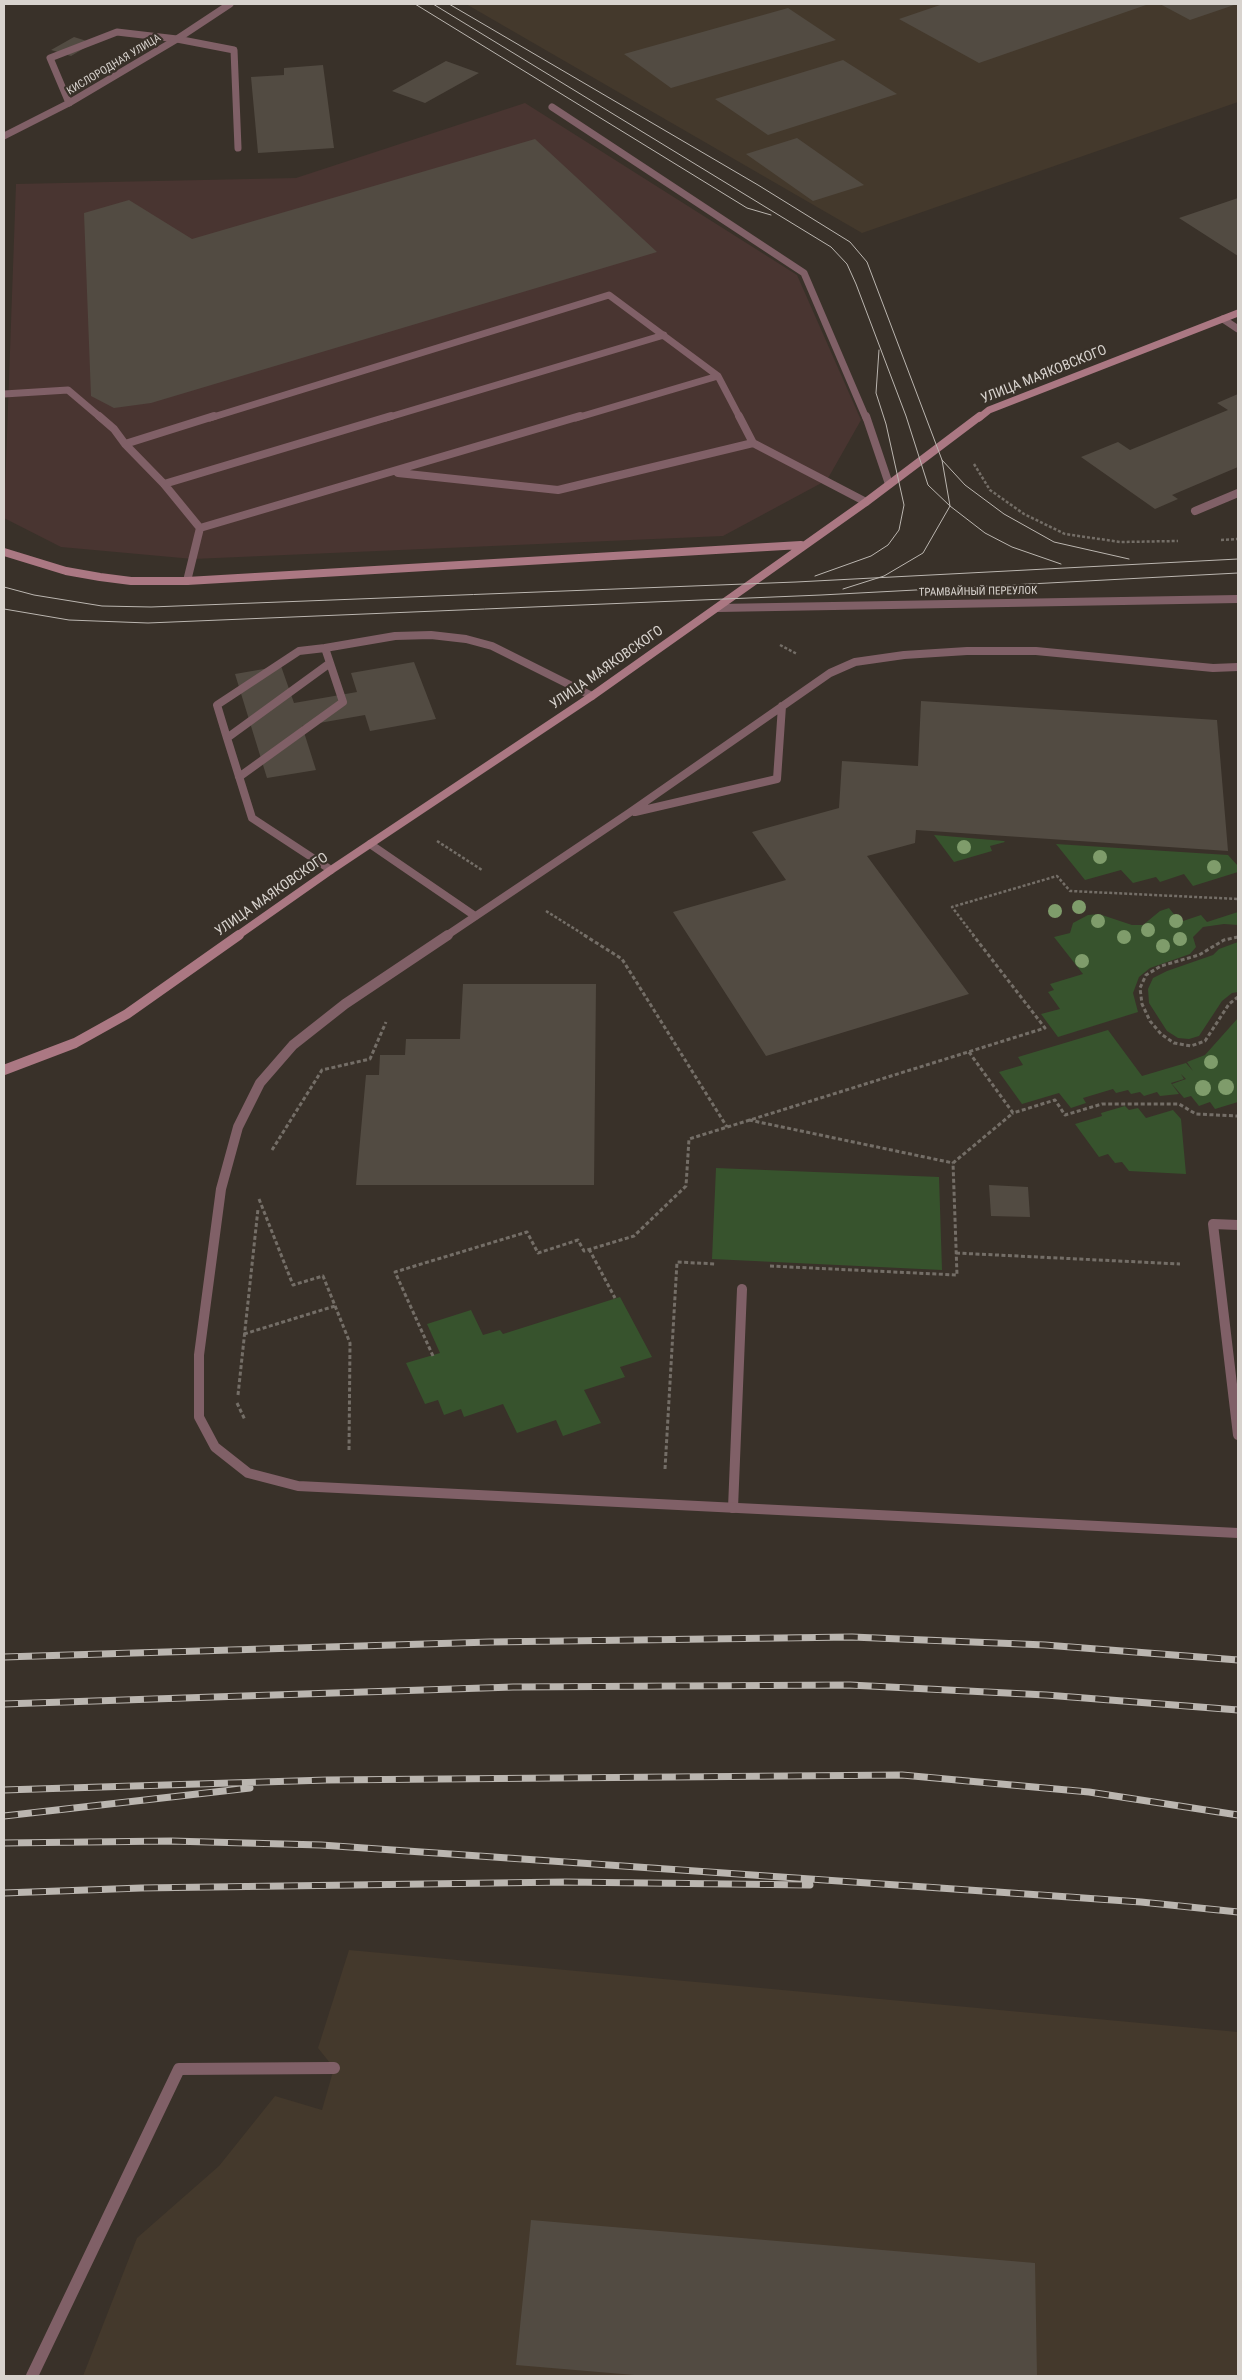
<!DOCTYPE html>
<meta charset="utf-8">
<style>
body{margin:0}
#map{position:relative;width:1242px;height:2380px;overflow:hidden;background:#393129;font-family:"Roboto Condensed",sans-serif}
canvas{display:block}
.frame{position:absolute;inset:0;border:5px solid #d8d3ce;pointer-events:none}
</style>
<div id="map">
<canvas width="1242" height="2380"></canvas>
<div class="frame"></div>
</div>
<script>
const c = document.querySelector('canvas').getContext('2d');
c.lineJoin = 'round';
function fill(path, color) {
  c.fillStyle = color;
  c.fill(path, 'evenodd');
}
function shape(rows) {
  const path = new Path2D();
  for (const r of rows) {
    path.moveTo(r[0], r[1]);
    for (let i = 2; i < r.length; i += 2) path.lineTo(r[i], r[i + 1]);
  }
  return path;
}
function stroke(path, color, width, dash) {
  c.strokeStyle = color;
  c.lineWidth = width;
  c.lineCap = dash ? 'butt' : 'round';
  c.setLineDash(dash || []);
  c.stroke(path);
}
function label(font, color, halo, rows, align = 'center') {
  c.font = font + ' "Roboto Condensed",sans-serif';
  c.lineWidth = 4.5;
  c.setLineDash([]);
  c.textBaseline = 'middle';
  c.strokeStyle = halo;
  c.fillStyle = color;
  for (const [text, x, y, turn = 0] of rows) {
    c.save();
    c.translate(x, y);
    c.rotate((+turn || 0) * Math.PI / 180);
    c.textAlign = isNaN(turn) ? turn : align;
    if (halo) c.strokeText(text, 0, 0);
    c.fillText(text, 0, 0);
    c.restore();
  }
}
fill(shape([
 [525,103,797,275,861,420,827,480,723,536,193,559,61,547,4,518,16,184,296,178]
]), '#493531');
fill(shape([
 [466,4,1238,4,1238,102,862,233],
 [349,1950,1238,2032,1238,2376,83,2376,137,2238,219,2166,275,2096,322,2110,334,2068,318,2048]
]), '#44392c');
fill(shape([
 [934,835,1004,841,1005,842,990,846,992,851,954,862],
 [1056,844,1228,855,1238,866,1238,872,1193,886,1184,874,1160,882,1156,877,1133,883,1121,870,1085,880],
 [1169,908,1180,922,1201,915,1207,922,1238,912,1238,925,1224,924,1203,927,1193,937,1196,947,1190,954,1150,968,1139,977,1133,993,1138,1012,1058,1037,1041,1014,1060,1009,1048,992,1054,990,1050,984,1083,974,1054,937,1070,933,1073,923,1088,915,1099,914,1132,925,1143,925,1160,911],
 [1238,942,1238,992,1232,993,1222,1001,1199,1036,1189,1039,1178,1038,1167,1031,1149,1003,1148,989,1153,978,1167,971,1213,955,1219,949],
 [1238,1018,1238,1102,1215,1109,1210,1102,1199,1106,1191,1096,1184,1098,1172,1084,1186,1079,1181,1074,1184,1079,1171,1083,1179,1094,1160,1096,1157,1092,1144,1096,1140,1092,1131,1094,1128,1090,1116,1093,1113,1089,1083,1098,1086,1103,1071,1108,1059,1093,1022,1104,999,1072,1023,1065,1018,1057,1108,1030,1142,1076,1186,1063,1193,1071,1187,1062,1205,1055],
 [1125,1106,1129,1110,1138,1108,1146,1118,1173,1110,1181,1119,1186,1174,1129,1171,1122,1162,1115,1163,1108,1154,1099,1157,1075,1124,1102,1116,1101,1113],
 [716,1168,939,1177,942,1270,712,1259],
 [620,1297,652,1357,620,1367,625,1377,584,1390,601,1423,563,1436,556,1420,517,1433,503,1404,464,1417,461,1409,444,1415,438,1400,425,1404,406,1363,440,1353,427,1324,471,1310,483,1335,500,1330,503,1334]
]), '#37532d');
fill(shape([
 [943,4,1144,4,1146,5,979,63,899,19],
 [1160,4,1237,4,1190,20],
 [788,8,836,40,671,88,624,54],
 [74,37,93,43,71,56,51,50],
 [843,60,897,94,768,135,715,99],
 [446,61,479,73,425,103,392,91],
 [323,65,334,148,258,153,251,77,284,75,284,68],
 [797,138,864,185,813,201,746,154],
 [535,139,657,252,151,403,114,408,91,396,84,213,129,200,192,239],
 [1238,198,1238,256,1179,218],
 [1238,394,1238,467,1172,495,1178,499,1155,509,1081,457,1118,442,1130,450,1228,410,1217,403],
 [414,662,436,719,370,731,365,715,302,726,316,770,267,778,235,674,281,666,294,703,357,692,351,673],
 [921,701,1217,720,1228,851,916,830,915,843,867,856,969,994,766,1056,673,912,786,880,752,832,839,808,842,761,918,766],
 [463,984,596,984,594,1185,356,1185,366,1075,379,1075,380,1055,405,1055,406,1039,460,1039],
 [989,1185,1028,1187,1030,1217,991,1216],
 [531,2220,1035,2263,1037,2376,646,2376,516,2365]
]), '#524b42');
stroke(shape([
 [974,464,990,490,1024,514,1065,534,1120,542,1178,541],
 [1221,540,1238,539],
 [780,645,797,654],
 [437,841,482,870],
 [546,911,586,936],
 [974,936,952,907,1057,876,1070,891,1238,899]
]), '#746e67', 2.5, [3, 2]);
stroke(shape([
 [584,935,622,959,727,1127],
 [1238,937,1224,940,1199,955,1161,966,1146,975,1140,988,1142,1004,1150,1021,1161,1034,1174,1043,1191,1046,1205,1041,1229,1004,1238,997],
 [969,1052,1013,1113,1055,1100,1065,1115,1102,1104,1179,1104,1196,1114,1238,1116],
 [749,1120,953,1163],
 [272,1150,322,1070,370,1059,386,1022],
 [259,1199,293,1285,323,1276,350,1343,349,1452],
 [589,1249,615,1298],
 [956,1253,1180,1264],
 [770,1266,957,1275,953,1163,1013,1113],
 [244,1334,335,1306],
 [433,1356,395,1272,527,1232,538,1253,578,1240,584,1251,634,1236,686,1186,689,1139,1045,1028,973,935],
 [238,1395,258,1209],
 [237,1403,245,1420],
 [665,1469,677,1262,716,1264]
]), '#746e67', 3, [4, 2.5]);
stroke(shape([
 [69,103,50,58,117,32,177,39,234,50,238,148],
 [552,107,804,273,866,418],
 [1223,319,1238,329],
 [4,394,68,390,101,418],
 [210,418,609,295,718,376,740,418],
 [386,418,664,335],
 [576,418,718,376]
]), '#806067', 7);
stroke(shape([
 [99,416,114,429,125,444,164,484,200,528],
 [739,416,753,443,866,502],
 [866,416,889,484],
 [125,444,214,416],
 [398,473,558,490,753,443],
 [164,484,391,416],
 [1195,511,1238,493],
 [200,528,580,416],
 [187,581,200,528],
 [227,738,217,705,299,651,325,648],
 [239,777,343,702,330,663],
 [370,844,475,916],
 [331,870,252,818,227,738,330,663,325,648,395,636,431,635,466,639,492,646,592,696]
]), '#806067', 8);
stroke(shape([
 [733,1508,742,1289]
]), '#806067', 10);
stroke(shape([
 [32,2376,179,2069,334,2068]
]), '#806067', 12);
stroke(shape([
 [4,136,69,103,177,39,230,4]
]), '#806067', 7);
stroke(shape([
 [718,608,1238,599],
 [635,812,777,779,782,706],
 [446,936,629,813,830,673,855,662,904,655,967,651,1036,651,1213,668,1238,667]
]), '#806067', 8);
stroke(shape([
 [448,935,345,1004,293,1045,260,1083,238,1127,221,1189,199,1355,199,1417,215,1447,248,1473,298,1486,1238,1533],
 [1238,1225,1213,1224,1238,1435]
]), '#806067', 10);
stroke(shape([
 [979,418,989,410,1238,313]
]), '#ab7883', 7);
stroke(shape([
 [4,552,66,571,100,577,131,581,187,581,801,545],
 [237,936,331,870,592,696,866,502,980,416]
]), '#ab7883', 8);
stroke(shape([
 [4,1070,75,1043,127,1014,239,935]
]), '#ab7883', 10);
stroke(shape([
 [415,4,747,208,771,215],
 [433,4,831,247,847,264,856,284,906,416,928,485,950,506,985,533,1012,547,1061,564],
 [449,4,758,185,850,242,867,262,942,460,950,506,923,553,884,576,843,589],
 [942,460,965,485,1004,514,1054,542,1129,559],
 [815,576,871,556,888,545,899,530,904,505,886,424,876,393,879,350],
 [4,587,34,595,102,606,151,607,796,582,1238,559],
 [4,609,69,620,148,623,821,595,1238,573]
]), '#bbb6b0', 1);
const rail = shape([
 [4,1657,490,1642,852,1637,1045,1645,1238,1660],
 [4,1704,513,1687,850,1685,1046,1695,1238,1710],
 [4,1790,327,1780,902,1775,1089,1792,1238,1815],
 [4,1816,250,1788],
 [4,1843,171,1841,321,1845,1141,1902,1238,1912],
 [4,1893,141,1888,565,1882,810,1885]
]);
stroke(rail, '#bbb6b0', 7);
stroke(rail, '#393129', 5, [14]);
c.fillStyle = '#7f9c6b';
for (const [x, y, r] of [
 [964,847,7],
 [1100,857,7],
 [1214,867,7],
 [1079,907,7],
 [1055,911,7],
 [1098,921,7],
 [1176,921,7],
 [1148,930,7],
 [1124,937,7],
 [1180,939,7],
 [1163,946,7],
 [1082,961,7],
 [1211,1062,7],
 [1226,1087,8],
 [1203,1088,8]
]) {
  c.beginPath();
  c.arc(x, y, r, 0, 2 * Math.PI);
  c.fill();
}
label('11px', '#d8d3ce', '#393129', [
 ["КИСЛОРОДНАЯ УЛИЦА",114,65,-31],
 ["ТРАМВАЙНЫЙ ПЕРЕУЛОК",978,592,-1]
]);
label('14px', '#d8d3ce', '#393129', [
 ["УЛИЦА МАЯКОВСКОГО",1044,375,-22],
 ["УЛИЦА МАЯКОВСКОГО",607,668,-35],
 ["УЛИЦА МАЯКОВСКОГО",272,895,-35]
]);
</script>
